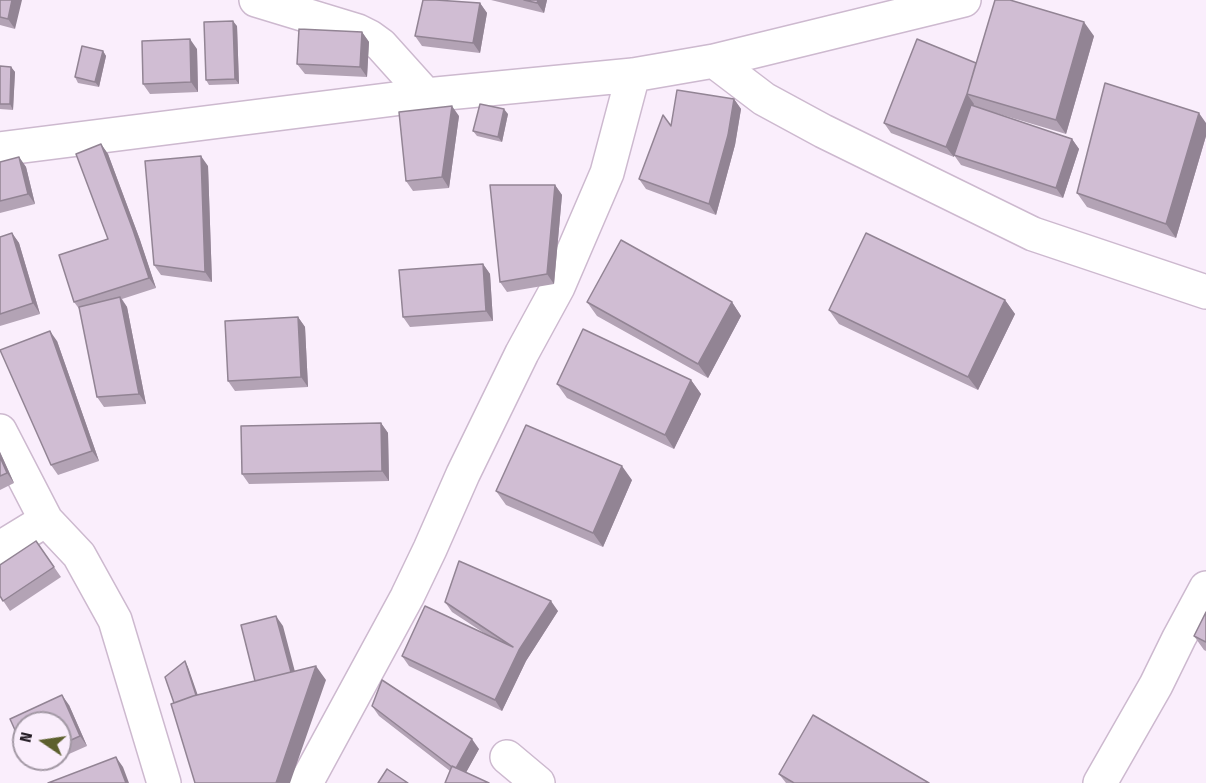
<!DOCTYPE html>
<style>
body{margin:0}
#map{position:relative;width:1206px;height:783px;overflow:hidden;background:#faeefc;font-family:"Fira Sans Condensed",sans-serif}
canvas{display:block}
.north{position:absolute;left:12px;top:711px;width:60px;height:60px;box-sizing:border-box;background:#faeefc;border:2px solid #a298a4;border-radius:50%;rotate:283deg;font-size:16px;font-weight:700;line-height:24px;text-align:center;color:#1f1820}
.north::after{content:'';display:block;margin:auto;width:21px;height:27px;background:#5d602e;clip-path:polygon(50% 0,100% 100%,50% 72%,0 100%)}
</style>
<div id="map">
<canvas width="1206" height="783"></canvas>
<div class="north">N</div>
</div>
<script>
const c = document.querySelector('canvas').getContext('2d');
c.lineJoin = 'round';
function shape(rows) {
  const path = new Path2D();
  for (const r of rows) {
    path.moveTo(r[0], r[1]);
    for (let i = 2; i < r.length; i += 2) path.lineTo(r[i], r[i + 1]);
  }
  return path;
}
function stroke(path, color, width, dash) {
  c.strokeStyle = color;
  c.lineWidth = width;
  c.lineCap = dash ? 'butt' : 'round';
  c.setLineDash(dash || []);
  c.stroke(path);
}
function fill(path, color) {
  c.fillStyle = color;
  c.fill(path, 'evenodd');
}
const minor = shape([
 [256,0,358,31,370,37,381,45,426,95],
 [714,61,764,99,823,131,1033,234,1206,292],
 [0,149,426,95,633,75,714,61,964,0],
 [0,431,46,520,79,555,115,620,164,783],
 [0,548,46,520],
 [507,757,538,783],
 [306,783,407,597,430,549,463,474,522,353,558,287,607,173,633,75],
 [1100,783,1156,685,1179,638,1206,588]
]);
stroke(minor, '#cdb9cf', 36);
stroke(minor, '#fff', 33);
fill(shape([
 [0,0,15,29,0,25],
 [491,0,547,0,544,13],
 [480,3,487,13,480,53,422,46,415,36],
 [237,26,239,84,209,85,206,80],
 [362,32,369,42,367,77,305,74,297,64],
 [1094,36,1066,134,989,111,1072,139,1079,149,1063,198,961,165,954,155,954,157,891,133,884,123,976,63],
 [197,49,198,92,150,94,143,84],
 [103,51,106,56,99,87,78,83,75,77],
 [0,66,11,67,15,72,13,110,0,109],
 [734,99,741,109,735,145,716,215,646,189,639,179,671,126],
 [508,114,502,142,477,136,473,131],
 [459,116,449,188,413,191,406,181],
 [1206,123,1206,136,1176,238,1087,207,1077,193],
 [101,144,108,154,140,240,156,288,122,299,127,307,146,404,104,407,97,397,80,310,74,302,108,239],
 [19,157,26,167,35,204,0,213,0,162],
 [208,166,212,282,161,275,154,265],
 [555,185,562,195,554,284,507,292,500,282],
 [12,233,19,243,40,314,0,326,0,237],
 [483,264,490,274,493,321,410,327,403,317],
 [1005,300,1015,314,978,390,839,324,829,310],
 [587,302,732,302,741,316,708,378,597,316],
 [298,317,305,327,308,387,235,391,228,381],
 [57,341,99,461,58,475,51,465],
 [691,380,701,394,674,449,567,398,557,384],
 [381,423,388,433,389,481,249,484,242,474],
 [0,452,14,483,0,490],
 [632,480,603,547,506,505,496,491],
 [36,541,61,577,10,611,0,596],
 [445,602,558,611,526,661,502,711,409,666,402,656,484,633,452,612],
 [1206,612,1206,651,1204,650,1194,636],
 [69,705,87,746,60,758,60,723],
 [372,706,479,749,466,772,450,771,379,716],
 [28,759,58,759,35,770],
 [779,774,929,783,786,783]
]), '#b3a3b5');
fill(shape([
 [12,0,22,0,15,29,8,19],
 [538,0,547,0,544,13,537,3],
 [480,3,487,13,480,53,473,43],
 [233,21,237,26,239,84,235,79],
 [1084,22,1094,36,1066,134,1056,120],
 [362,32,369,42,367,77,360,67],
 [190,39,197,49,198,92,191,82],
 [103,51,106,56,99,87,95,82],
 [11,67,15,72,13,110,10,104],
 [967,94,974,104,954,157,946,147],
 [734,99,741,109,735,145,716,215,709,204],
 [452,106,459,116,449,188,442,177],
 [504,109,508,114,502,142,498,137],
 [1199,113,1206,123,1206,136,1176,238,1166,224],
 [1072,139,1079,149,1063,198,1056,188],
 [101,144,108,154,140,240,156,288,149,278],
 [201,156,208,166,212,282,205,272],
 [19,157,26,167,35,204,28,194],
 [555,185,562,195,554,284,547,274],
 [12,233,19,243,40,314,33,303],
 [483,264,490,274,493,321,486,311],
 [120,297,127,307,146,404,139,394],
 [1005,300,1015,314,978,390,968,377],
 [732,302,741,316,708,378,698,364],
 [298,317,305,327,308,387,301,377],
 [50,331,57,341,99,461,92,451],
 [691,380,701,394,674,449,665,435],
 [381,423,388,433,389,481,382,471],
 [0,452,14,483,7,473,0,457],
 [622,466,632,480,603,547,593,533],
 [551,601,558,611,526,661,502,711,495,700,519,650],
 [276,616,283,626,299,687,292,677],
 [185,661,188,667,203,710,199,704],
 [316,666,326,680,290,783,276,783],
 [62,695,69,705,87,746,80,736],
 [472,739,479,749,462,780,455,770],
 [116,757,123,767,129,783,126,783]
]), '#928494');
const building = shape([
 [0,0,12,0,8,19,0,17,0,0],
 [423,0,436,0,480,3,473,43,415,36,423,0],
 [524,0,538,0,537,3,524,0],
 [995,0,1010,0,1084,22,1056,120,967,94,995,0],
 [233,21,235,79,206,80,204,22,233,21],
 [299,29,362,32,360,67,297,64,299,29],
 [190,39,191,82,143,84,142,41,190,39],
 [917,39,976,63,967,94,946,147,884,123,917,39],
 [82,46,103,51,95,82,75,77,82,46],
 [0,66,11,67,10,104,0,104,0,66],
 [1105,83,1199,113,1166,224,1077,193,1105,83],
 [677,90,734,99,728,135,709,204,639,179,663,115,671,126,677,90],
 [480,104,504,109,498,137,473,131,480,104],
 [971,105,1072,139,1056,188,954,155,971,105],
 [452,106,442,177,406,181,399,112,452,106],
 [101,144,133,230,149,278,74,302,59,255,108,239,76,154,101,144],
 [201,156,205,272,154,265,145,161,201,156],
 [19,157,28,194,0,201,0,162,19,157],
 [490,185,555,185,547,274,500,282,490,185],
 [12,233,33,303,0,314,0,237,12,233],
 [866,233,1005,300,968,377,829,310,866,233],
 [621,240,732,302,698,364,587,302,621,240],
 [483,264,486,311,403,317,399,270,483,264],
 [120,297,139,394,97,397,79,307,120,297],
 [298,317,301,377,228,381,225,321,298,317],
 [583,329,691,380,665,435,557,384,583,329],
 [50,331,92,451,51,465,0,350,50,331],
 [381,423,382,471,242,474,241,426,381,423],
 [526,425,622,466,593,533,496,491,526,425],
 [0,457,7,473,0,476,0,457],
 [36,541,54,567,3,601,0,596,0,565,36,541],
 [459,561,551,601,519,650,495,700,402,656,425,606,513,647,445,602,459,561],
 [1206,612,1206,642,1194,636,1206,612],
 [276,616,291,672,255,681,241,625,276,616],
 [185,661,196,695,174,703,165,677,185,661],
 [316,666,276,783,195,783,171,704,193,696,316,666],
 [382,680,472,739,456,768,452,766,452,767,372,706,382,680],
 [62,695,80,736,60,745,60,723,24,723,24,750,10,719,62,695],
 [813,715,929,783,794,783,779,774,813,715],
 [116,757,126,783,48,783,116,757],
 [452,766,489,783,445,783,452,766],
 [387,769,408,783,378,783,387,769]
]);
fill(building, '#d0bdd3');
stroke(building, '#928494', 1.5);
</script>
